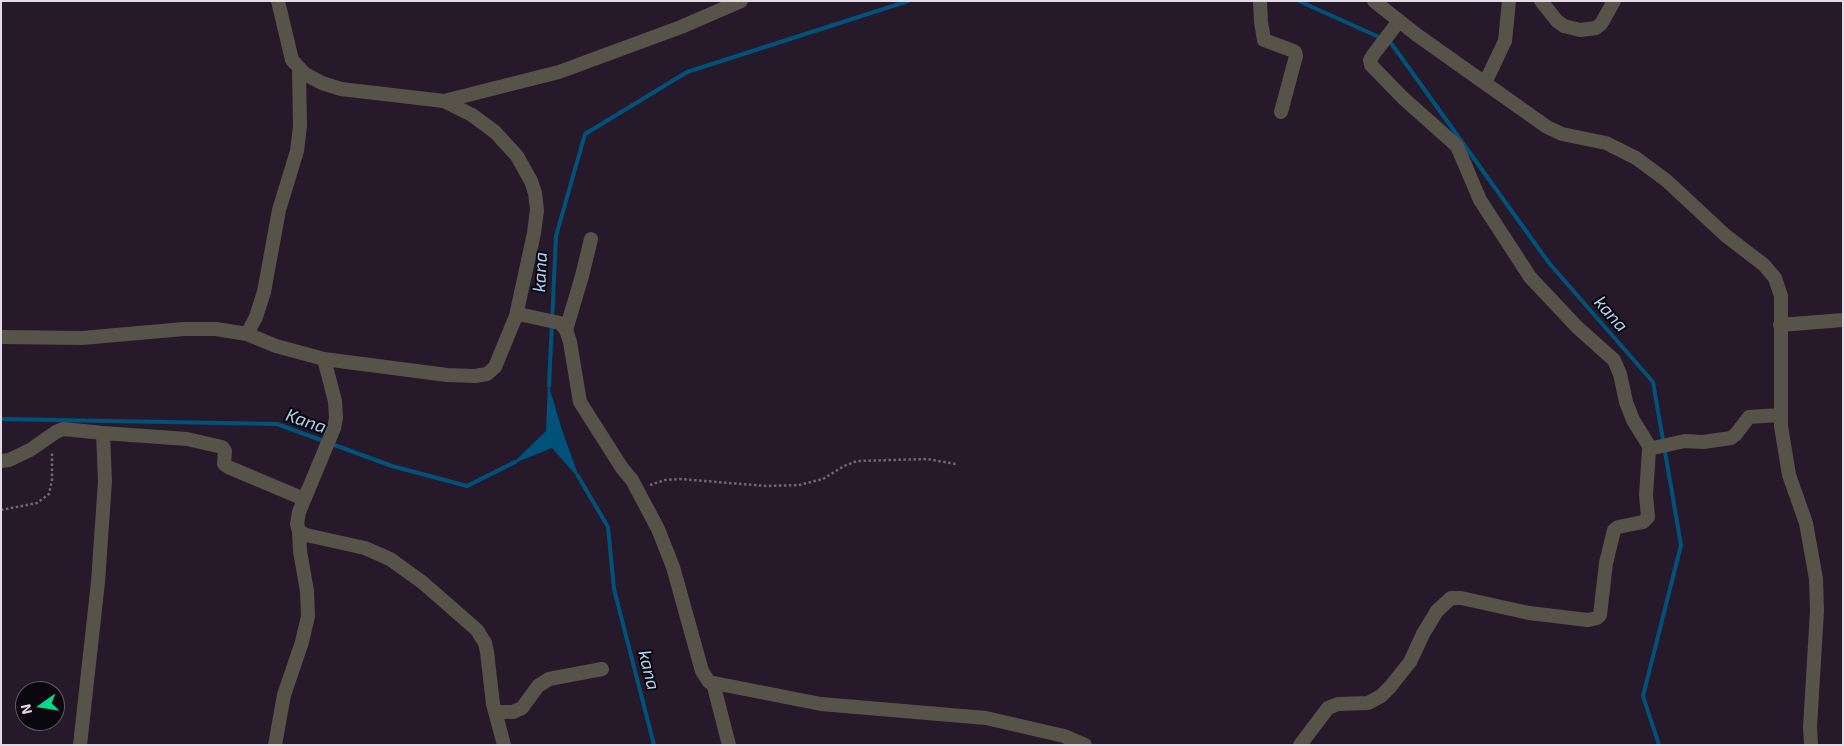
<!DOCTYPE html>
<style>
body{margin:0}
#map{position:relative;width:1844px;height:746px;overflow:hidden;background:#26192a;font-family:"Exo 2",sans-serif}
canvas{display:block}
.frame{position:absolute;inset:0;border:2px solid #e2dae5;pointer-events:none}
.north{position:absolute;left:15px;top:681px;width:50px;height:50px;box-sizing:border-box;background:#0c070e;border:1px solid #625b64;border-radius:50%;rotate:257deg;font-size:14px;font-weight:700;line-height:20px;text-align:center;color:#e2dae5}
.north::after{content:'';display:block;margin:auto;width:18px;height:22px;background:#01d98b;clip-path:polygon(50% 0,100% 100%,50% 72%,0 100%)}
</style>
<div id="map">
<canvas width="1844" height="746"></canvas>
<div class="frame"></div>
<div class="north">N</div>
</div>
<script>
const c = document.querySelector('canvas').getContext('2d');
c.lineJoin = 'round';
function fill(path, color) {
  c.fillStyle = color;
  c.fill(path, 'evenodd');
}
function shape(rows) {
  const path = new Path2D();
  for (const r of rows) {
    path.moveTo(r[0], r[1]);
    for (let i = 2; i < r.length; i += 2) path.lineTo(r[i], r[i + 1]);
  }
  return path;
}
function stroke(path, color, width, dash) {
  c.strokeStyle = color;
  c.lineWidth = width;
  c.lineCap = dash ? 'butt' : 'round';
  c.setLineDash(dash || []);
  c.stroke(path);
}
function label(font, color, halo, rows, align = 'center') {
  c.font = font + ' "Exo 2",sans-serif';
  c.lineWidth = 4;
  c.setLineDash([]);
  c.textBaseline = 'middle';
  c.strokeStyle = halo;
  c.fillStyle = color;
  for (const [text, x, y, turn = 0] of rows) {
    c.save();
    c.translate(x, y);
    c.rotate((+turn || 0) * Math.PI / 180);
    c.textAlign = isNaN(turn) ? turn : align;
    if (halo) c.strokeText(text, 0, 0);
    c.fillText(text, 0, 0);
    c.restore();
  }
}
fill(shape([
 [548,383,562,430,580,480,552,448,512,464,546,431]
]), '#00527b');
stroke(shape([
 [1299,1,1381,38],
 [1387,41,1391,43,1549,263,1653,382,1681,545,1643,696,1659,745],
 [549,386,556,236,585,134,687,72,908,1],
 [1,419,277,424,392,466,467,486,515,462],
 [578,476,608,527,614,589,654,745]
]), '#00527b', 4);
stroke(shape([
 [650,485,665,480,680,479,766,486,799,485,823,479,844,466,857,461,927,459,956,464],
 [1,510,37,503,49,494,52,480,52,451]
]), '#726775', 2.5, [2.5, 2.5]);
stroke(shape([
 [1260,1,1261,22,1264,40,1291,50,1295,52,1296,56,1281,112],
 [1374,1,1417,35,1547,127,1562,134,1606,143,1636,158,1667,181,1725,235,1764,265,1775,278,1781,296,1781,426,1789,475,1806,523,1816,579,1817,611,1810,727,1811,745],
 [1541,1,1557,21,1564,26,1580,30,1596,28,1601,24,1614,1],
 [1399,21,1373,55,1370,60,1371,65,1403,98,1457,146,1480,200,1530,277,1577,327,1614,360,1620,374,1626,402,1633,420,1651,449],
 [1485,83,1505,41,1509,1],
 [444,101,559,72,681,27,741,1],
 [1780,325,1843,320],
 [566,330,582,276,591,239],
 [247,334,256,317,264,292,279,210,297,151,300,126,299,68],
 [324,359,335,401,336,418,334,428,299,512,297,524,299,531,306,535,365,548,390,559,422,582,477,630,485,643,487,652,493,704,504,745],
 [1,461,9,460,30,450,56,432,63,429,103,433,187,439,222,447,225,451,224,464,228,467,304,499],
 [713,683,729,745],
 [495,712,513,712,522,708,538,686,549,679,602,669],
 [80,745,98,582,105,481,103,433],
 [275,745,284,695,302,642,308,616,307,591,300,551,299,531],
 [1300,745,1328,708,1338,704,1368,703,1381,696,1390,687,1410,662,1423,634,1437,611,1451,598,1461,598,1529,613,1588,620,1597,618,1600,615,1606,563,1614,530,1618,527,1643,522,1648,517,1646,495,1649,450,1653,448,1685,441,1703,442,1731,438,1736,434,1749,417,1779,415]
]), '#585349', 14);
stroke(shape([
 [278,1,292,60,305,74,322,83,341,89,444,101,472,115,495,132,517,156,531,181,535,193,537,210,534,233,516,316],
 [1,337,82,338,184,329,216,329,247,334,276,346,324,359,447,375,475,376,487,374,495,367,516,316,523,315,560,323,566,330,570,342,580,402,622,468,632,480,658,529,673,567,702,671,709,682,821,704,986,718,1064,736,1085,745]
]), '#585349', 14);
label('italic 18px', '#abd4f1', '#0c070e', [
 ["kana",540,272,-87],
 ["kana",1611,314,49],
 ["Kana",306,421,19],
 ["kana",649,670,76]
]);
</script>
